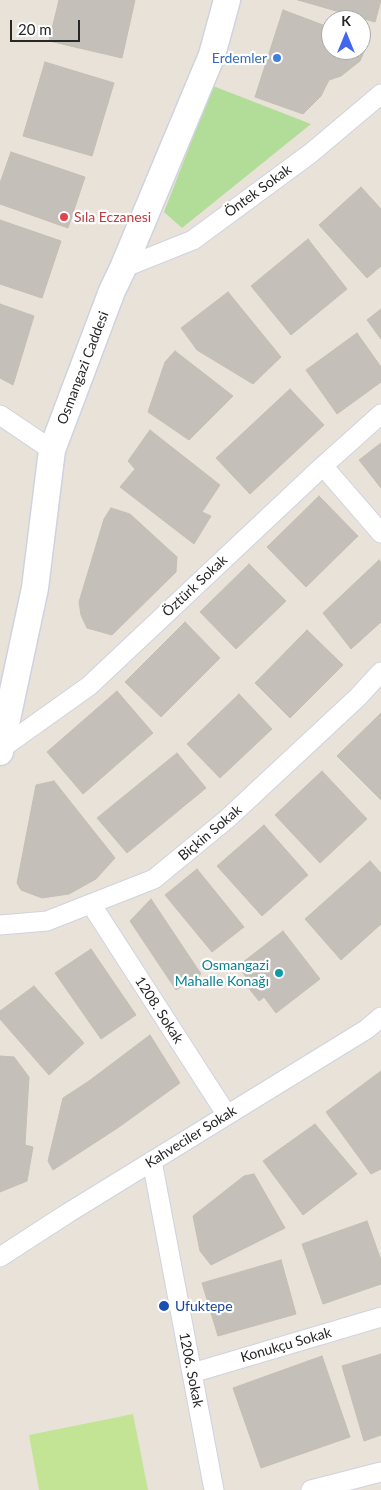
<!DOCTYPE html>
<meta charset="utf-8">
<style>
body{margin:0}
#map{position:relative;width:381px;height:1490px;overflow:hidden;background:#e9e2d9;font-family:Lato,sans-serif}
canvas{display:block}
.north{position:absolute;left:321px;top:10px;width:50px;height:50px;box-sizing:border-box;background:#fff;border:1px solid #a9a9a9;border-radius:50%;rotate:0deg;font-size:14px;font-weight:700;line-height:20px;text-align:center;color:#272727}
.north::after{content:'';display:block;margin:auto;width:18px;height:22px;background:#4265ed;clip-path:polygon(50% 0,100% 100%,50% 72%,0 100%)}
.scale{position:absolute;left:10px;top:20px;width:70px;height:22px;box-sizing:border-box;border:2px solid #272727;border-top:0;padding-left:6px;font-size:15px;line-height:18px;white-space:nowrap;color:#272727;-webkit-text-stroke:4px #fff;paint-order:stroke}
</style>
<div id="map">
<canvas width="381" height="1490"></canvas>
<div class="north">K</div>
<div class="scale">20 m</div>
</div>
<script>
const c = document.querySelector('canvas').getContext('2d');
c.lineJoin = 'round';
function fill(path, color) {
  c.fillStyle = color;
  c.fill(path, 'evenodd');
}
function shape(rows) {
  const path = new Path2D();
  for (const r of rows) {
    path.moveTo(r[0], r[1]);
    for (let i = 2; i < r.length; i += 2) path.lineTo(r[i], r[i + 1]);
  }
  return path;
}
function stroke(path, color, width, dash) {
  c.strokeStyle = color;
  c.lineWidth = width;
  c.lineCap = dash ? 'butt' : 'round';
  c.setLineDash(dash || []);
  c.stroke(path);
}
function label(font, color, halo, rows, align = 'center') {
  c.font = font + ' Lato,sans-serif';
  c.lineWidth = 4.5;
  c.setLineDash([]);
  c.textBaseline = 'middle';
  c.strokeStyle = halo;
  c.fillStyle = color;
  for (const [text, x, y, turn = 0] of rows) {
    c.save();
    c.translate(x, y);
    c.rotate((+turn || 0) * Math.PI / 180);
    c.textAlign = isNaN(turn) ? turn : align;
    if (halo) c.strokeText(text, 0, 0);
    c.fillText(text, 0, 0);
    c.restore();
  }
}
fill(shape([
 [213,86,311,124,182,228,164,212]
]), '#b1dd99');
fill(shape([
 [133,1414,148,1490,39,1490,29,1435]
]), '#c3e495');
const building = shape([
 [59,0,135,0,122,58,49,41,59,0],
 [298,0,381,0,375,22,298,0],
 [283,10,331,28,331,50,361,50,361,40,368,43,360,61,341,76,329,80,321,96,303,114,255,97,283,10],
 [45,62,114,83,92,156,23,136,45,62],
 [11,152,85,177,68,228,0,204,0,183,11,152],
 [361,187,381,209,381,266,367,278,319,225,361,187],
 [0,220,61,241,42,298,0,284,0,220],
 [308,239,347,289,291,335,251,286,308,239],
 [228,292,281,357,253,384,197,350,181,328,228,292],
 [0,304,34,316,13,385,0,378,0,304],
 [381,309,381,339,367,320,381,309],
 [357,333,381,367,381,382,337,414,306,370,357,333],
 [175,351,233,396,189,440,148,412,165,362,175,351],
 [290,389,324,425,250,494,216,458,290,389],
 [150,430,220,485,202,512,211,516,194,544,120,487,135,469,128,461,150,430],
 [381,443,381,488,359,460,381,443],
 [319,496,358,536,306,587,267,547,319,496],
 [111,508,130,514,177,557,176,572,112,635,87,628,81,615,79,602,104,519,111,508],
 [379,560,381,563,381,622,351,649,323,613,379,560],
 [249,564,286,601,236,649,200,612,249,564],
 [185,622,220,658,161,717,125,682,185,622],
 [307,630,343,665,290,718,255,683,307,630],
 [117,691,153,733,83,794,47,752,117,691],
 [239,694,272,729,220,778,187,744,239,694],
 [381,713,381,800,337,756,381,713],
 [177,753,206,788,127,853,97,818,177,753],
 [322,771,367,819,320,863,275,815,322,771],
 [54,781,115,858,96,879,69,894,42,898,21,890,17,883,36,785,54,781],
 [264,825,308,875,262,916,217,866,264,825],
 [370,861,381,873,381,924,341,960,305,919,370,861],
 [197,869,244,927,212,952,165,895,197,869],
 [151,899,201,974,176,990,130,921,151,899],
 [283,931,320,979,276,1013,264,997,259,1001,247,986,250,982,238,966,283,931],
 [91,949,136,1015,101,1039,55,973,91,949],
 [34,986,84,1043,49,1075,0,1019,0,1011,34,986],
 [150,1035,180,1083,119,1127,89,1081,150,1035],
 [0,1056,14,1057,29,1077,25,1145,33,1147,27,1181,0,1192,0,1056],
 [381,1071,381,1169,371,1174,326,1112,381,1071],
 [89,1081,119,1127,53,1170,48,1161,63,1098,89,1081],
 [315,1124,357,1174,303,1215,263,1161,315,1124],
 [254,1174,285,1228,211,1265,200,1251,193,1216,244,1176,254,1174],
 [367,1221,381,1260,381,1284,323,1304,302,1244,367,1221],
 [281,1260,296,1314,218,1336,202,1283,281,1260],
 [381,1354,381,1435,364,1441,342,1366,381,1354],
 [322,1356,350,1437,261,1468,233,1388,322,1356]
]);
fill(building, '#c4bfb9');
stroke(building, '#c4beb4', 1);
const street = shape([
 [123,268,193,240,311,153,381,94],
 [0,415,52,450],
 [323,466,381,533],
 [2,748,89,686,323,466,381,414],
 [91,904,227,1115],
 [0,925,47,921,154,879,227,819,358,697,381,672],
 [152,1161,214,1490],
 [0,1257,68,1213,367,1029,381,1017],
 [192,1373,381,1317],
 [311,1490,381,1472]
]);
const secondary = shape([
 [0,752,35,588,52,450,112,291,123,268,212,55,227,0]
]);
stroke(street, '#cfd2e0', 21);
stroke(secondary, '#cfd2e0', 29);
stroke(street, '#fff', 19);
stroke(secondary, '#fff', 26);
for (const [x, y, r, color] of [
 [277,58,5,"#3f7fe0"],
 [64,217,5,"#e0444e"],
 [279,973,5,"#0f9aa8"],
 [164,1306,6,"#1a4fb4"]
]) {
  const dot = new Path2D();
  dot.arc(x, y, r, 0, 2 * Math.PI);
  c.fillStyle = color;
  c.fill(dot);
  stroke(dot, '#fff', 2);
}
label('14px', '#366cbe', '#fff', [
 ["Erdemler",267,58]
], 'right');
label('14px', '#272727', '#fff', [
 ["Öntek Sokak",258,191,-36],
 ["Osmangazi Caddesi",83,368,-69],
 ["Öztürk Sokak",195,586,-43],
 ["Biçkin Sokak",210,833,-40],
 ["1208. Sokak",159,1010,57],
 ["Kahveciler Sokak",191,1137,-32],
 ["Konukçu Sokak",286,1345,-16],
 ["1206. Sokak",191,1370,79]
]);
label('14px', '#be3a42', '#fff', [
 ["Sıla Eczanesi",74,217]
], 'left');
label('14px', '#0d838f', '#fff', [
 ["Osmangazi",269,965],
 ["Mahalle Konağı",269,981]
], 'right');
label('14px', '#164399', '#fff', [
 ["Ufuktepe",175,1306]
], 'left');
</script>
